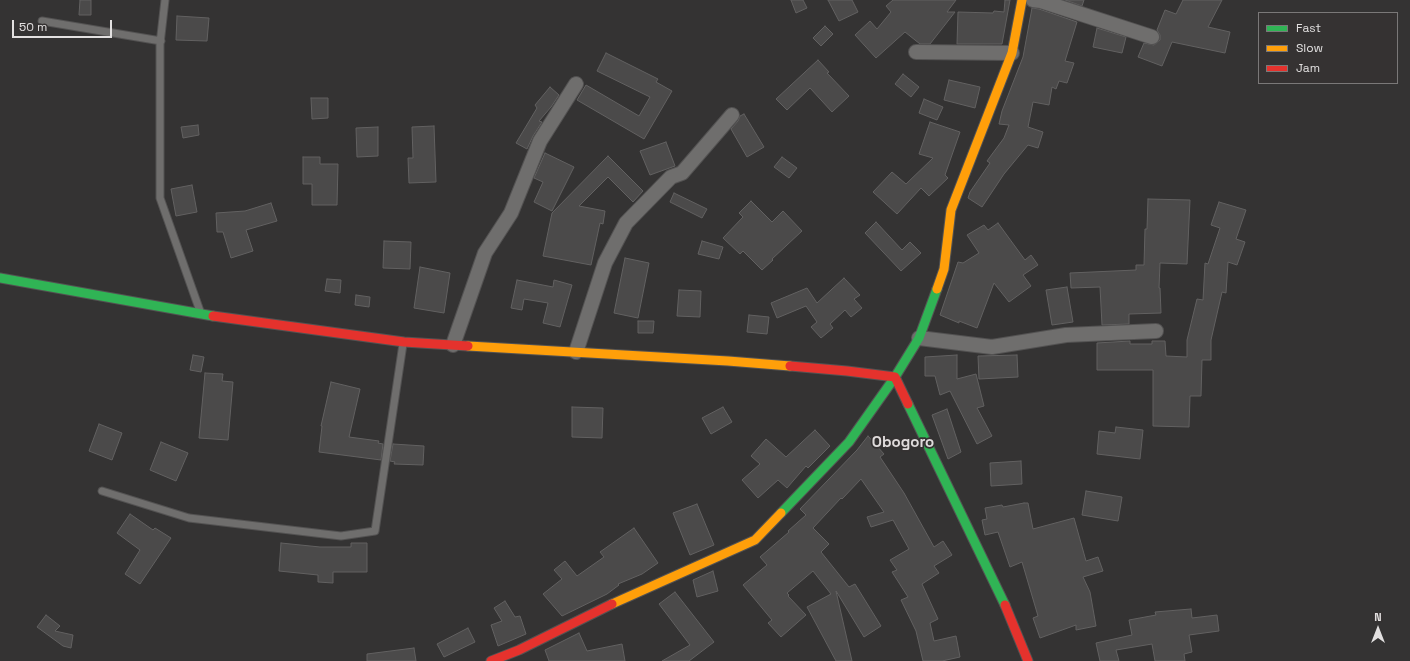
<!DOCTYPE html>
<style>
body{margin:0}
#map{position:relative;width:1410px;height:661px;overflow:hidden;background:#343333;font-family:"Space Grotesk",sans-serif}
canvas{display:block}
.legend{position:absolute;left:1258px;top:12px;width:140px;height:72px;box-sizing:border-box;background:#353232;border:1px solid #7a7878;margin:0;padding:5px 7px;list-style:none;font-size:12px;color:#e2e0e0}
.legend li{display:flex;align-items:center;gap:8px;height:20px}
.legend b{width:20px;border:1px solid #7a7878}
.north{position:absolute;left:1358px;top:609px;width:40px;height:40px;-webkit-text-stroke:3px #353232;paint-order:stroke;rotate:0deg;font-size:11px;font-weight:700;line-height:16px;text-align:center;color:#e2e0e0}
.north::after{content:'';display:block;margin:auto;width:14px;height:18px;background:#e2e0e0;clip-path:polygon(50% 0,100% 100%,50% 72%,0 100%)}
.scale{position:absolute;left:12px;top:20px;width:100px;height:18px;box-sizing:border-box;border:2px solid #e2e0e0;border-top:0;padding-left:5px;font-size:12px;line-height:14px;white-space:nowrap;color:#e2e0e0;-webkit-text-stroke:3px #353232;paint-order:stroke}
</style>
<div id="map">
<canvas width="1410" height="661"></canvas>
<ul class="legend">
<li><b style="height:5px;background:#30b455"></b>Fast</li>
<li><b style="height:5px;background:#ff9f0a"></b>Slow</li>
<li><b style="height:5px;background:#e5322d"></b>Jam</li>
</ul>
<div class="north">N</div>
<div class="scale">50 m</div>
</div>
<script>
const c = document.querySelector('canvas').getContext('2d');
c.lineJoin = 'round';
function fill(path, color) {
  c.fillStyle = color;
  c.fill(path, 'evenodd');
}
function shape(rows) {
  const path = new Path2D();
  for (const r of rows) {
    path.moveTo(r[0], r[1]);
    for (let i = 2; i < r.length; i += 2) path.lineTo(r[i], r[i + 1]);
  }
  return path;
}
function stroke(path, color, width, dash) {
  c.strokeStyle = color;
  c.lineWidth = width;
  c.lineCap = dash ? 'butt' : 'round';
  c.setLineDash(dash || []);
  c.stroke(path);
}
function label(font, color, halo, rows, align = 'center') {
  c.font = font + ' "Space Grotesk",sans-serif';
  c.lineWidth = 3.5;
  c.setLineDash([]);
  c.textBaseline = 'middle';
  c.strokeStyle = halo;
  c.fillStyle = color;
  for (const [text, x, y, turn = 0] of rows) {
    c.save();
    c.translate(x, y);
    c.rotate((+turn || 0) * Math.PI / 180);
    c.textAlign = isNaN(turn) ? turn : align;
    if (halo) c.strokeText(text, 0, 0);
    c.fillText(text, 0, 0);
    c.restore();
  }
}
const building = shape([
 [80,0,91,0,91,15,79,15,80,0],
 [791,0,803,0,807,8,796,13,791,0],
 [828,0,852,0,858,12,839,21,828,0],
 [893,0,956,0,947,12,955,12,930,44,920,44,905,32,876,58,855,35,870,21,877,29,891,12,886,6,893,0],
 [1005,0,1010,0,1002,44,957,44,958,12,993,13,994,11,1004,12,1005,0],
 [1065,0,1084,0,1082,6,1065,0],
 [1183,0,1222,0,1208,27,1230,32,1225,53,1172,42,1162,66,1138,57,1144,43,1154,45,1160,40,1160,35,1157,30,1165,10,1176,14,1183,0],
 [1032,8,1039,9,1077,22,1065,61,1074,63,1067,83,1059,81,1056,89,1052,87,1049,105,1033,102,1028,127,1043,132,1038,148,1028,145,1004,174,982,207,968,198,970,192,990,163,987,161,1004,138,1009,125,999,124,1002,111,1023,57,1032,8],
 [177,16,209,18,207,41,176,40,177,16],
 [825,26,833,34,821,46,813,38,825,26],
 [1097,28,1126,37,1122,53,1093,47,1097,28],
 [606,53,658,79,656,82,672,91,644,139,577,100,586,85,639,116,650,97,597,71,606,53],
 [818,60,829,72,827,73,849,96,832,112,810,88,787,110,776,99,818,60],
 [903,74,919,87,911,97,895,84,903,74],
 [949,80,980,87,975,108,944,100,949,80],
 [550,87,559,95,551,107,539,121,542,122,533,136,527,149,516,143,537,108,535,105,550,87],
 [311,98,328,98,328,118,312,119,311,98],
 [924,99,943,107,937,120,919,113,924,99],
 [744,114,764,147,747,157,731,129,738,121,740,116,744,114],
 [930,122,960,132,945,175,948,178,929,196,921,188,897,214,873,192,892,172,906,184,933,158,919,154,930,122],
 [198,125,199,135,183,138,181,127,198,125],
 [434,126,436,182,409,183,408,158,413,158,412,127,434,126],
 [378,127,378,156,357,157,356,128,378,127],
 [666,142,675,166,650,175,640,151,666,142],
 [545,153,574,167,552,211,534,202,543,182,534,178,545,153],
 [608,156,643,191,633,202,608,177,579,206,605,211,603,224,600,223,591,265,543,256,552,213,608,156],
 [303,157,320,157,320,164,338,164,337,205,312,205,312,184,303,184,303,157],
 [782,157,797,168,789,178,774,167,782,157],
 [192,185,197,212,176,216,171,189,192,185],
 [674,193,707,209,702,218,670,202,674,193],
 [1148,199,1190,200,1187,264,1160,263,1159,288,1160,288,1161,313,1129,314,1129,324,1102,325,1100,287,1071,288,1070,273,1136,270,1136,265,1144,265,1145,229,1147,229,1148,199],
 [751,201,772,222,783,211,802,231,772,259,773,260,762,270,743,251,740,254,723,238,743,217,739,213,751,201],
 [1219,202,1246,210,1236,239,1245,242,1237,265,1228,262,1226,293,1222,292,1211,340,1211,360,1202,360,1201,396,1190,396,1189,427,1153,426,1153,370,1097,370,1097,343,1130,341,1130,344,1152,344,1152,341,1165,341,1166,356,1187,357,1187,340,1197,299,1203,300,1205,263,1208,264,1220,228,1211,225,1219,202],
 [271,203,277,221,246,230,253,251,231,258,223,232,217,232,216,213,245,211,271,203],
 [876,222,902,250,910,242,921,253,901,271,865,233,876,222],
 [998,223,1025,260,1031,255,1038,265,1023,275,1031,286,1009,302,994,283,977,328,959,321,959,323,940,315,958,262,963,263,979,253,967,235,984,225,988,230,998,223],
 [384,241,411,242,410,269,383,268,384,241],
 [702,241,723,247,719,259,698,254,702,241],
 [625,258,649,263,638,318,614,313,625,258],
 [420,267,450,273,444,313,414,308,420,267],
 [844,278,860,295,854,299,862,308,851,317,845,310,830,324,833,328,821,338,811,327,817,322,806,306,777,318,771,303,807,288,817,303,844,278],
 [327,279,341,280,340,293,325,291,327,279],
 [517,280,553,287,554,280,572,285,560,327,543,323,548,303,524,299,522,310,511,308,517,280],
 [1067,287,1073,322,1052,325,1046,290,1067,287],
 [679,290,701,291,700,317,677,316,679,290],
 [356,295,370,297,369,307,355,305,356,295],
 [749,315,769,317,767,334,747,332,749,315],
 [638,321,654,321,653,333,638,333,638,321],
 [193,355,204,357,201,372,190,370,193,355],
 [957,355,957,379,976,374,984,406,977,408,992,436,977,444,950,391,940,395,935,376,925,376,925,357,957,355],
 [1017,355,1018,377,979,379,978,356,1017,355],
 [205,373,223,374,222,381,233,382,228,440,199,438,205,373],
 [331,382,360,389,349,437,379,441,378,443,383,444,381,460,319,452,322,426,321,426,331,382],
 [572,407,603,408,602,438,572,437,572,407],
 [723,407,732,422,711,434,702,418,723,407],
 [947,409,961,452,948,459,932,415,947,409],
 [99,424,122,433,112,460,89,451,99,424],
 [1116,427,1143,430,1140,459,1097,454,1099,431,1115,433,1116,427],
 [815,430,830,446,808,468,806,466,787,488,778,480,758,498,742,480,760,464,751,456,766,439,786,457,815,430],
 [868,436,884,454,880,457,904,493,934,547,943,541,952,555,934,566,939,573,922,584,938,619,930,623,934,641,956,636,960,657,942,661,923,661,916,631,901,600,908,597,892,572,897,570,890,560,909,549,893,520,871,527,867,517,884,512,861,479,842,499,841,498,813,528,829,544,821,552,849,587,855,584,881,626,864,637,836,591,852,661,836,661,807,607,831,594,813,571,787,593,789,595,788,596,806,615,781,637,768,623,772,620,743,585,767,565,760,557,789,532,788,531,806,515,800,509,857,450,868,436],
 [161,442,188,453,176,481,150,470,161,442],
 [393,444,424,446,423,465,394,464,395,462,390,461,393,444],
 [1021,461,1022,484,991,486,990,463,1021,461],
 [1086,491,1122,497,1118,521,1082,515,1086,491],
 [1024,503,1028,503,1033,529,1074,518,1086,561,1098,557,1103,571,1083,577,1090,592,1096,626,1076,630,1076,625,1040,638,1033,618,1038,616,1022,562,1010,567,998,532,985,535,982,520,987,519,985,508,1002,505,1003,507,1024,503],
 [697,504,714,545,690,555,673,513,697,504],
 [130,514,153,530,155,528,171,538,140,584,125,574,140,550,117,533,130,514],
 [634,528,658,563,642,574,618,584,619,585,607,594,562,616,543,594,562,579,554,570,565,561,577,576,604,557,600,552,634,528],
 [281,543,320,547,351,547,351,543,367,543,367,572,333,572,333,583,318,582,318,575,279,571,281,543],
 [713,571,718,591,697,597,693,580,713,571],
 [675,592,714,642,689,661,662,661,690,645,659,604,675,592],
 [505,601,515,617,520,616,526,634,498,646,491,625,502,621,494,608,505,601],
 [1191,609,1192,618,1217,615,1219,631,1189,635,1192,652,1184,654,1185,661,1155,661,1152,644,1116,650,1119,661,1100,661,1096,643,1132,635,1129,620,1156,615,1155,612,1191,609],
 [46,615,60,626,55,631,73,635,71,648,63,646,37,627,46,615],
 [468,628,475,642,444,657,437,644,468,628],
 [579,633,587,651,622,644,625,661,549,661,545,650,579,633],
 [414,648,416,661,367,661,367,654,414,648]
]);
fill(building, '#4b4a4a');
stroke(building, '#626161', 1);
const lane = shape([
 [165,0,160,44,160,198,200,311],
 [42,21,161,41],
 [102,491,189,518,341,536,375,531,403,344]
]);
const street = shape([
 [1033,0,1041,1,1152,37],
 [916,52,1012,53],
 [919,338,992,347,1066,335,1156,331],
 [453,345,485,253,511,213,540,141,576,84],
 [576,352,605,263,626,223,671,177,682,173,732,115]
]);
const fast = shape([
 [0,278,213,316],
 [908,404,1005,605],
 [781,513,849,442,895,377,919,338,937,289]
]);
const slow = shape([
 [937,289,944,269,951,210,1012,53,1022,0],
 [468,346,728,361,790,366],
 [612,604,755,540,781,513]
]);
const jam = shape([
 [213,316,404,342,468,346],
 [790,366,847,371,895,377,908,404],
 [1005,605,1028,661],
 [491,661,519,650,612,604]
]);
stroke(lane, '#535252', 9);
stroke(street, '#535252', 16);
stroke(fast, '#535252', 11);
stroke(slow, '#535252', 11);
stroke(jam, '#535252', 11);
stroke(lane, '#6f6e6d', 7);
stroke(street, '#6f6e6d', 14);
stroke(fast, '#30b455', 9);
stroke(slow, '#ff9f0a', 9);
stroke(jam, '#e5322d', 9);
label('bold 15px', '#dfdbdb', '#353232', [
 ["Obogoro",903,443]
]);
</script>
